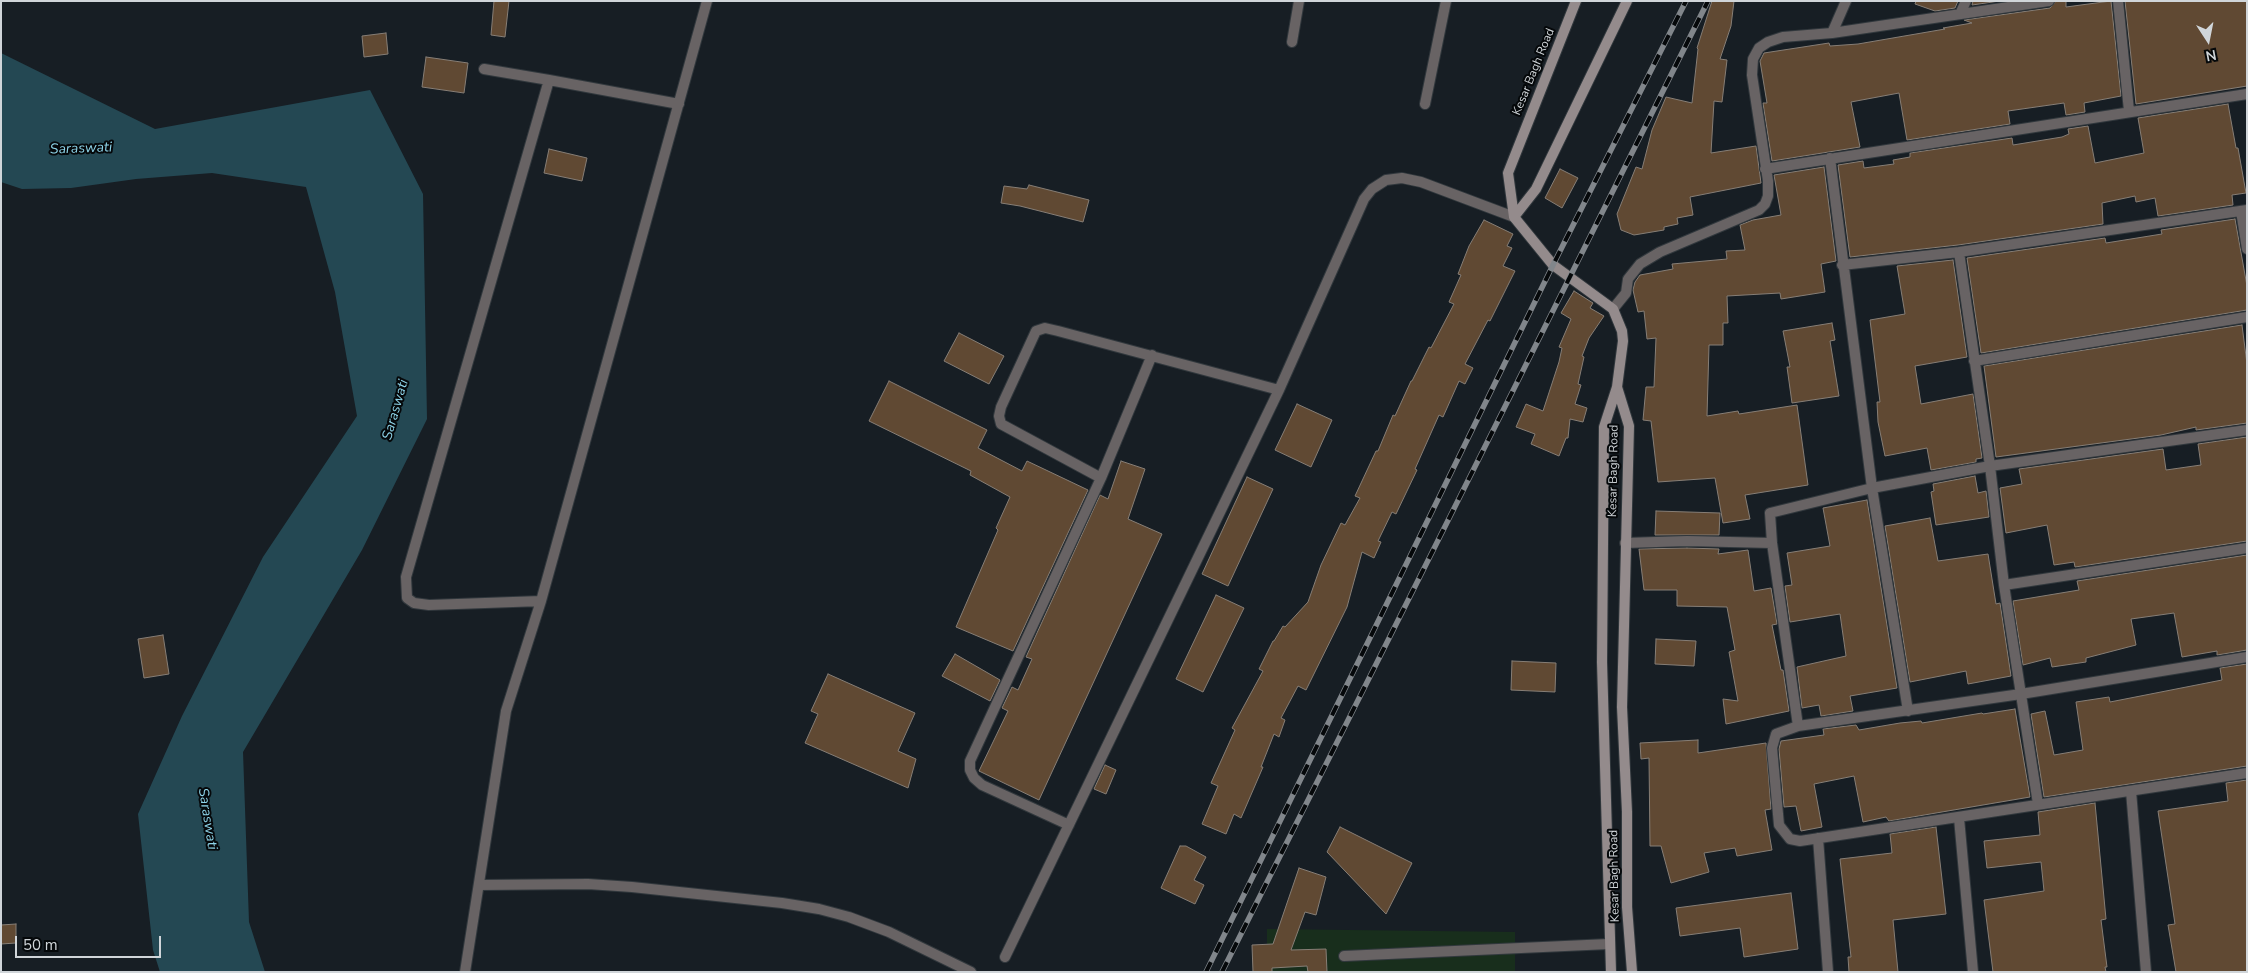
<!DOCTYPE html>
<style>
body{margin:0}
#map{position:relative;width:2248px;height:973px;overflow:hidden;background:#171e24;font-family:"Nunito Sans",sans-serif}
canvas{display:block}
.frame{position:absolute;inset:0;border:2px solid #d0d5d9;pointer-events:none}
.north{position:absolute;left:2183px;top:15px;width:50px;height:50px;-webkit-text-stroke:4px #05080a;paint-order:stroke;rotate:169deg;font-size:14px;font-weight:700;line-height:20px;text-align:center;color:#d0d5d9}
.north::after{content:'';display:block;margin:auto;width:18px;height:22px;background:#d0d5d9;clip-path:polygon(50% 0,100% 100%,50% 72%,0 100%)}
.scale{position:absolute;left:15px;top:936px;width:146px;height:22px;box-sizing:border-box;border:2px solid #d0d5d9;border-top:0;padding-left:6px;font-size:15px;line-height:18px;white-space:nowrap;color:#d0d5d9;-webkit-text-stroke:4px #05080a;paint-order:stroke}
</style>
<div id="map">
<canvas width="2248" height="973"></canvas>
<div class="frame"></div>
<div class="north">N</div>
<div class="scale">50 m</div>
</div>
<script>
const c = document.querySelector('canvas').getContext('2d');
c.lineJoin = 'round';
function fill(path, color) {
  c.fillStyle = color;
  c.fill(path, 'evenodd');
}
function shape(rows) {
  const path = new Path2D();
  for (const r of rows) {
    path.moveTo(r[0], r[1]);
    for (let i = 2; i < r.length; i += 2) path.lineTo(r[i], r[i + 1]);
  }
  return path;
}
function stroke(path, color, width, dash) {
  c.strokeStyle = color;
  c.lineWidth = width;
  c.lineCap = dash ? 'butt' : 'round';
  c.setLineDash(dash || []);
  c.stroke(path);
}
function label(font, color, halo, rows, align = 'center') {
  c.font = font + ' "Nunito Sans",sans-serif';
  c.lineWidth = 4;
  c.setLineDash([]);
  c.textBaseline = 'middle';
  c.strokeStyle = halo;
  c.fillStyle = color;
  for (const [text, x, y, turn = 0] of rows) {
    c.save();
    c.translate(x, y);
    c.rotate((+turn || 0) * Math.PI / 180);
    c.textAlign = isNaN(turn) ? turn : align;
    if (halo) c.strokeText(text, 0, 0);
    c.fillText(text, 0, 0);
    c.restore();
  }
}
fill(shape([
 [1267,929,1515,932,1515,972,1267,972]
]), '#182e1c');
fill(shape([
 [1,53,155,129,370,90,423,194,427,419,362,550,243,752,249,922,265,972,160,972,153,950,138,814,182,716,263,557,357,416,335,292,306,187,212,173,136,179,71,188,22,189,1,182]
]), '#244853');
const building = shape([
 [494,1,509,1,505,37,491,35,494,1],
 [1712,1,1734,1,1731,26,1720,59,1727,60,1722,102,1714,101,1711,153,1756,146,1761,183,1690,197,1693,215,1677,218,1678,224,1664,227,1664,230,1634,235,1621,230,1617,214,1636,167,1642,169,1652,130,1666,97,1692,103,1698,49,1697,48,1712,1],
 [1916,1,1958,1,1955,8,1935,11,1915,4,1916,1],
 [1973,1,2000,1,1972,5,1973,1],
 [2056,1,2066,1,2066,7,2111,1,2121,96,2084,103,2085,112,2066,115,2064,103,2008,111,2010,124,1907,140,1899,93,1851,102,1860,147,1772,161,1763,103,1767,103,1760,61,1764,53,1829,43,1830,46,1858,44,1945,29,1943,28,1972,23,1964,20,2050,8,2056,1],
 [2125,1,2247,1,2247,86,2136,104,2125,1],
 [386,33,388,54,364,57,362,36,386,33],
 [426,57,468,63,464,93,422,87,426,57],
 [2228,104,2236,148,2238,148,2246,193,2232,195,2233,205,2158,216,2155,198,2136,202,2135,196,2102,203,2103,224,1958,245,1850,257,1838,165,1863,161,1864,168,1894,164,1893,160,1910,157,1910,153,2012,138,2013,145,2062,137,2069,134,2068,129,2088,126,2095,163,2144,153,2138,118,2228,104],
 [549,149,587,158,582,181,544,173,549,149],
 [1824,167,1836,261,1821,264,1825,292,1781,299,1780,293,1727,296,1728,323,1723,323,1723,345,1709,345,1707,416,1738,411,1739,414,1797,405,1808,485,1745,495,1750,519,1723,523,1715,478,1658,482,1651,421,1643,420,1646,387,1654,387,1656,338,1647,339,1644,311,1638,312,1633,290,1635,282,1640,275,1673,269,1672,264,1727,259,1726,251,1745,250,1740,225,1753,220,1781,215,1774,175,1824,167],
 [1560,169,1578,178,1562,208,1545,198,1560,169],
 [1029,185,1089,200,1083,222,1020,206,1001,203,1004,186,1027,189,1029,185],
 [2235,219,2247,286,2247,310,1981,353,1967,258,2105,238,2106,243,2162,234,2161,230,2235,219],
 [1484,220,1513,234,1507,246,1512,248,1503,266,1515,271,1490,321,1488,320,1465,364,1473,368,1465,384,1459,381,1443,417,1439,415,1415,469,1417,470,1396,514,1392,512,1378,541,1381,542,1374,558,1362,552,1347,607,1306,690,1298,686,1281,718,1285,720,1279,737,1274,734,1261,767,1263,767,1241,818,1234,814,1226,834,1202,824,1218,786,1211,783,1235,730,1232,728,1263,671,1259,669,1273,641,1274,641,1283,626,1285,627,1308,602,1321,565,1341,523,1345,525,1360,498,1355,496,1376,451,1378,451,1393,415,1395,416,1411,381,1412,381,1429,347,1431,348,1454,304,1449,302,1461,275,1458,274,1469,246,1484,220],
 [1953,260,1967,357,1915,366,1921,404,1973,394,1982,458,1976,459,1976,462,1931,470,1927,448,1885,456,1878,422,1877,402,1880,402,1870,320,1905,314,1897,266,1953,260],
 [1574,291,1593,303,1590,308,1604,316,1589,338,1582,356,1584,357,1578,384,1581,385,1575,404,1587,408,1583,422,1570,419,1568,438,1566,438,1559,456,1531,444,1535,434,1516,427,1526,404,1543,411,1559,362,1562,348,1559,347,1571,319,1561,313,1574,291],
 [1832,323,1835,340,1830,341,1839,396,1792,403,1787,367,1790,367,1783,331,1832,323],
 [2242,325,2247,364,2247,423,2196,430,2196,427,2161,435,1996,457,1984,366,2242,325],
 [959,333,1004,356,989,384,944,361,959,333],
 [889,381,987,430,978,448,1022,471,1027,461,1088,490,1013,651,956,627,998,530,996,528,1010,497,970,475,971,471,869,421,889,381],
 [1297,404,1332,420,1311,467,1275,450,1297,404],
 [2247,437,2247,541,2075,567,2074,562,2054,565,2047,525,2006,533,2000,488,2022,484,2019,469,2163,449,2166,470,2201,465,2198,444,2247,437],
 [1121,461,1145,469,1128,519,1162,534,1039,800,979,771,1008,711,1002,708,1012,687,1018,690,1032,659,1026,657,1100,495,1108,499,1121,461],
 [1975,476,1978,493,1986,491,1989,517,1936,525,1931,492,1934,491,1933,484,1975,476],
 [1247,477,1273,489,1228,586,1202,574,1247,477],
 [1867,500,1897,688,1850,696,1853,711,1821,716,1819,705,1802,708,1797,667,1846,656,1840,614,1790,622,1785,586,1792,585,1787,553,1830,546,1823,508,1867,500],
 [1656,511,1720,513,1719,535,1655,535,1656,511],
 [1930,518,1938,561,1988,554,1996,604,2000,603,2011,676,1968,684,1966,671,1910,682,1885,526,1930,518],
 [1687,548,1719,549,1718,554,1748,550,1754,591,1771,588,1777,624,1772,625,1781,670,1783,670,1789,711,1726,724,1723,699,1738,701,1729,652,1735,650,1727,607,1677,606,1677,590,1644,590,1639,549,1687,548],
 [2247,555,2247,650,2217,655,2217,651,2182,657,2174,613,2131,619,2136,645,2086,658,2086,662,2052,667,2050,658,2023,665,2013,601,2079,590,2077,581,2247,555],
 [1216,595,1244,608,1203,692,1176,679,1216,595],
 [163,635,169,674,144,678,138,639,163,635],
 [1656,639,1696,641,1694,666,1655,664,1656,639],
 [955,654,1000,680,990,701,942,676,955,654],
 [1512,661,1556,663,1555,692,1511,690,1512,661],
 [2247,664,2247,766,2044,797,2031,714,2045,711,2054,755,2083,750,2076,702,2109,697,2110,702,2222,680,2220,668,2247,664],
 [828,674,915,713,898,751,916,759,908,788,805,743,818,714,811,711,828,674],
 [2015,709,2030,797,1889,821,1886,817,1863,822,1854,776,1814,784,1822,827,1801,831,1796,806,1784,807,1779,749,1781,741,1824,735,1823,729,1856,725,1859,730,1900,723,1921,721,1922,723,1982,713,1983,714,2015,709],
 [1698,740,1698,753,1766,743,1771,809,1765,810,1772,850,1737,856,1735,848,1704,853,1709,872,1671,883,1661,846,1650,846,1649,758,1641,759,1640,743,1698,740],
 [1105,765,1116,770,1106,794,1094,789,1105,765],
 [2247,780,2247,972,2176,972,2168,925,2175,924,2158,811,2228,801,2226,783,2247,780],
 [2095,803,2106,919,2101,920,2107,967,2105,967,2106,972,1993,972,1984,900,2044,891,2041,862,1987,868,1984,841,2040,835,2038,812,2095,803],
 [1340,827,1412,863,1386,914,1327,852,1340,827],
 [1936,827,1946,914,1893,920,1898,972,1849,972,1848,957,1851,957,1840,859,1892,853,1890,834,1936,827],
 [1180,846,1186,846,1206,857,1194,880,1204,885,1195,904,1161,888,1180,846],
 [1299,868,1326,877,1316,915,1305,912,1291,950,1326,949,1327,972,1308,972,1307,966,1272,968,1272,972,1253,972,1252,945,1273,944,1299,868],
 [1791,893,1798,949,1744,957,1740,928,1680,936,1676,908,1791,893],
 [16,924,16,943,1,944,1,925,16,924]
]);
fill(building, '#604933');
stroke(building, '#867e76', 1);
const service = shape([
 [1344,956,1609,944]
]);
const minor = shape([
 [2118,1,2129,111],
 [1960,14,1966,1],
 [1832,33,1846,1],
 [1292,42,1299,1],
 [484,69,549,80],
 [1425,104,1446,1],
 [1830,158,1872,488,1908,711],
 [1765,169,2247,94],
 [2241,211,2247,249],
 [1959,252,1990,466,2004,585,2038,804],
 [1842,265,1959,252,2247,210],
 [1613,309,1626,293,1628,279,1640,264,1660,252,1759,210,1765,204,1768,196,1768,181,1752,75,1753,59,1759,48,1768,42,1783,37,1832,33,2049,1],
 [1974,361,2247,317],
 [1101,478,1001,424,999,416,1001,407,1036,331,1045,328,1058,331,1279,390],
 [1625,543,1687,541,1772,543],
 [2004,585,2247,548],
 [541,601,429,605,414,603,407,598,406,577,549,80,679,104],
 [2247,657,2021,694,1798,726,1776,734,1772,748,1779,825,1790,839,1800,841,2247,773],
 [1798,726,1772,543,1770,513,1872,488,1990,466,2247,430],
 [2131,791,2146,972],
 [1959,818,1973,972],
 [1069,825,982,785,974,778,970,770,970,761,1101,478,1152,355],
 [1818,838,1828,972],
 [479,885,588,884,632,887,782,903,819,909,849,917,889,932,971,972],
 [1005,957,1279,390,1364,199,1372,189,1386,180,1402,178,1421,182,1514,217],
 [465,972,506,711,541,601,707,1]
]);
const secondary = shape([
 [1576,1,1508,173,1514,217,1553,265,1613,309,1622,331,1623,341,1617,387,1629,426,1622,707,1627,812,1627,907,1632,972],
 [1514,217,1536,189,1627,1],
 [1611,972,1602,662,1604,427,1617,387]
]);
stroke(service, '#31383d', 12);
stroke(minor, '#31383d', 12);
stroke(secondary, '#31383d', 12);
stroke(service, '#686364', 10);
stroke(minor, '#686364', 10);
stroke(secondary, '#948b8c', 10);
const rail = shape([
 [1206,972,1553,265,1686,1],
 [1222,972,1708,1]
]);
stroke(rail, '#81868b', 5.5);
stroke(rail, '#05080a', 4, [11]);
label('12px', '#d0d5d9', '#05080a', [
 ["Kesar Bagh Road",1534,72,-68],
 ["Kesar Bagh Road",1614,471,-89],
 ["Kesar Bagh Road",1615,876,-91]
]);
label('italic 14px', '#8ed4e9', '#05080a', [
 ["Saraswati",81,149,-2],
 ["Saraswati",396,410,-74],
 ["Saraswati",207,819,81]
]);
</script>
